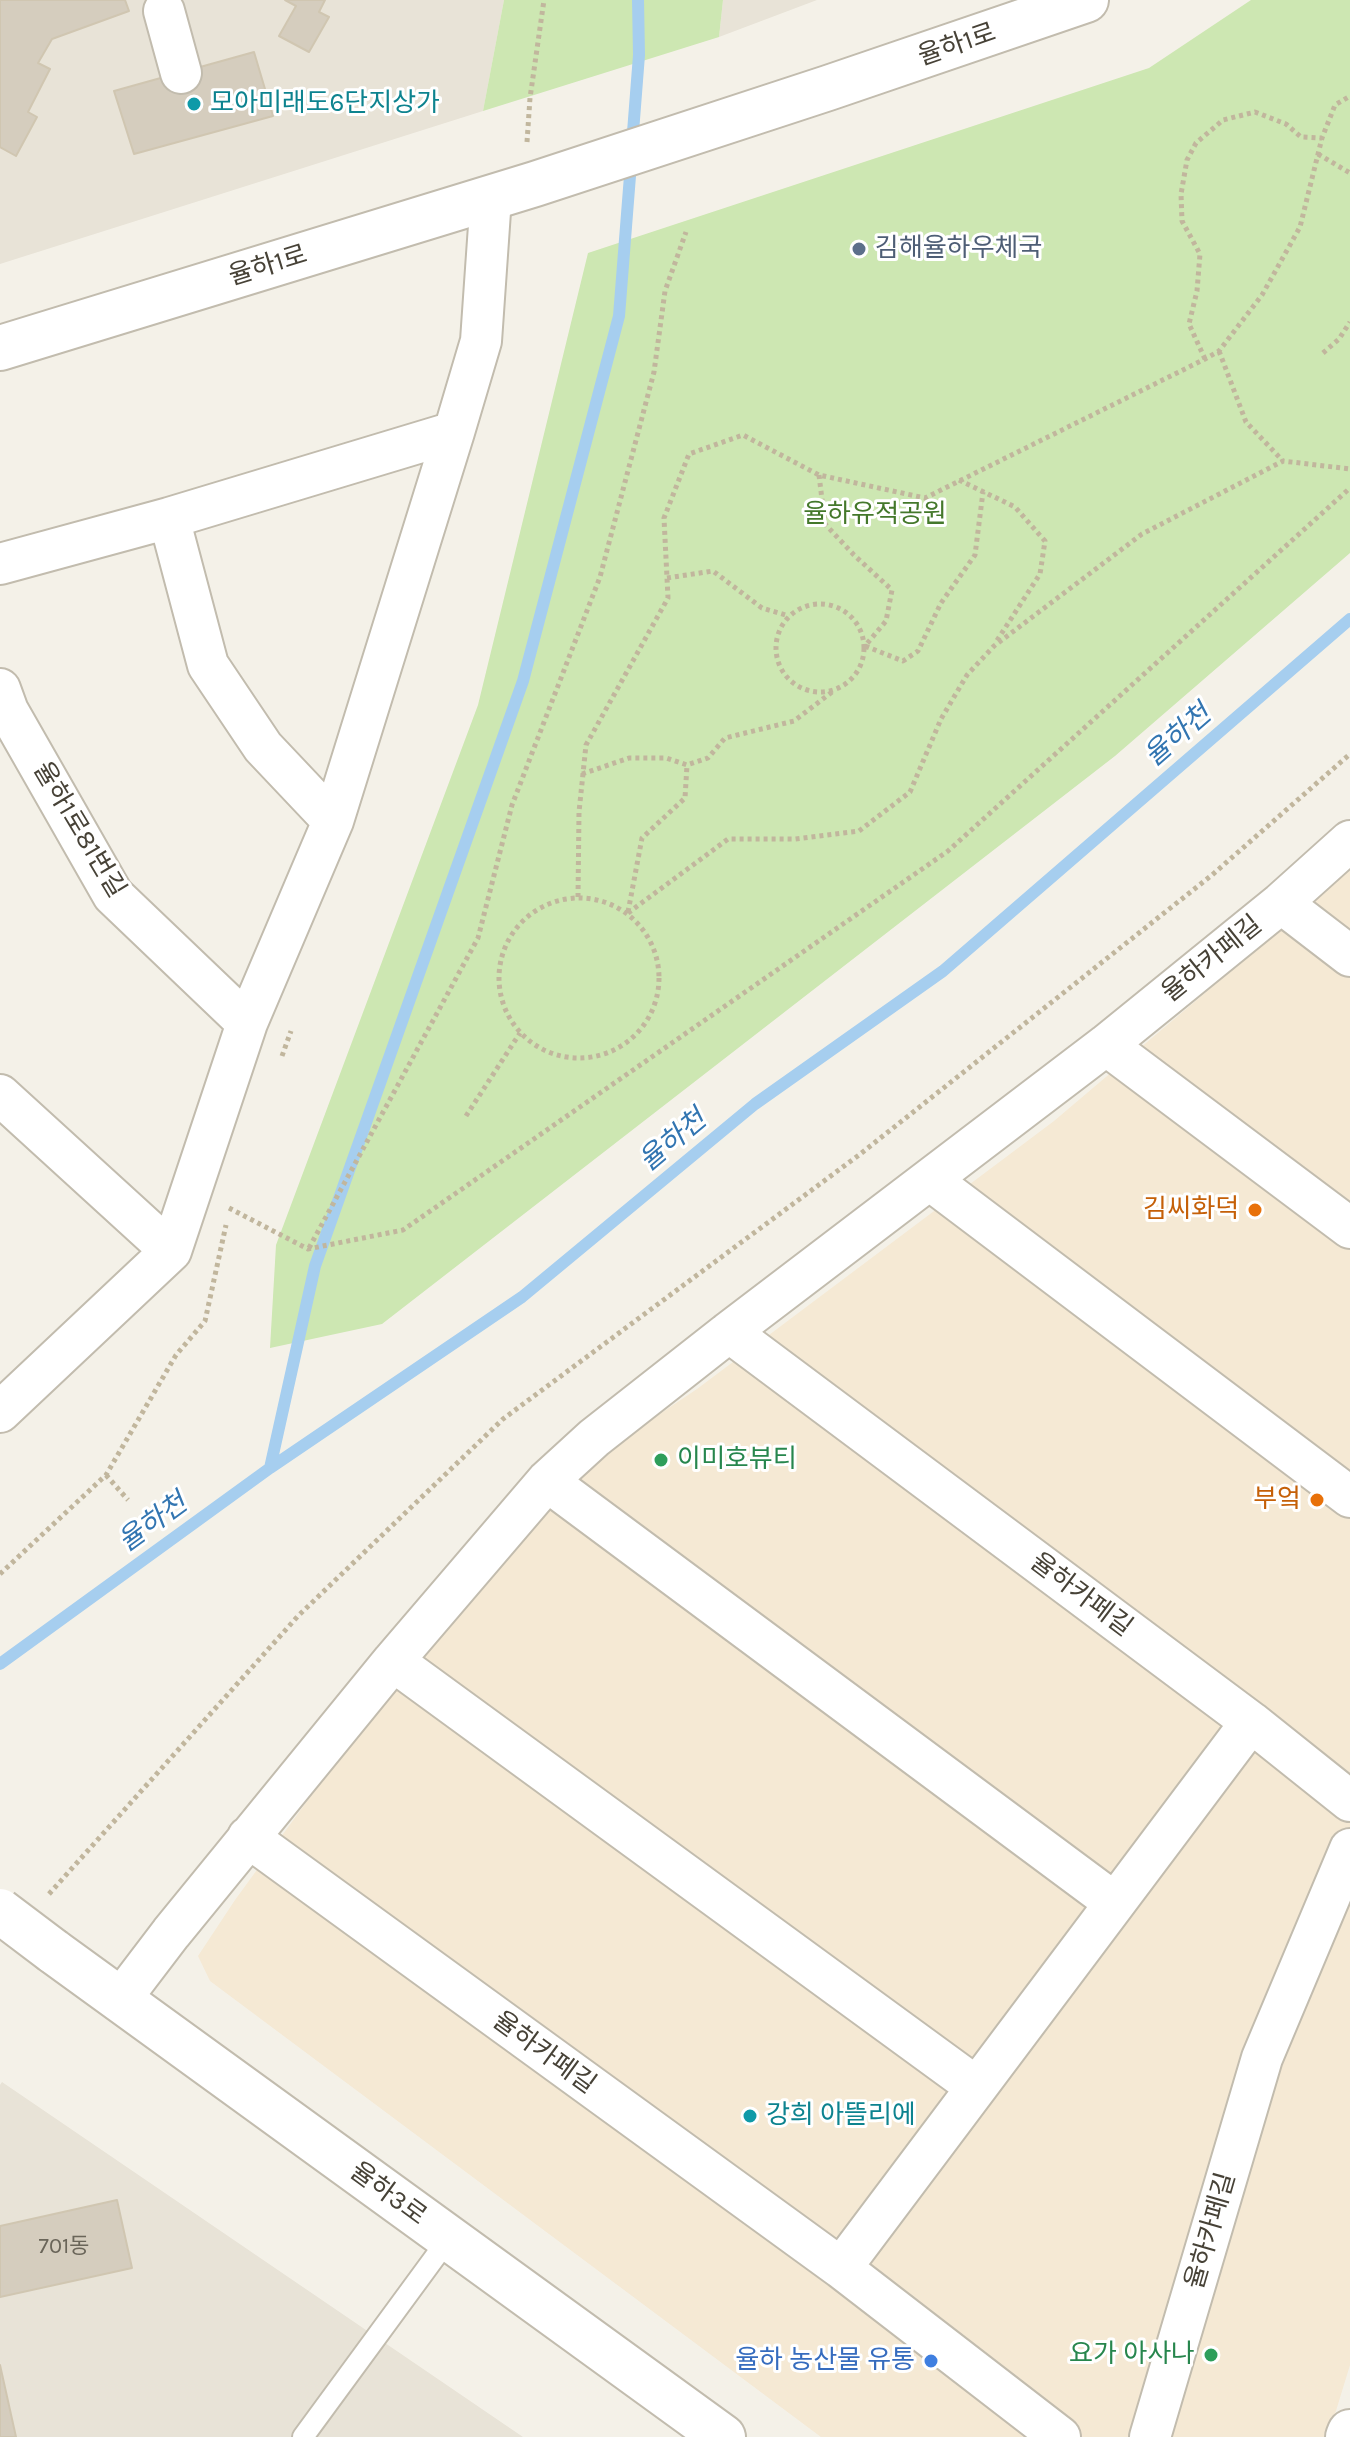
<!DOCTYPE html>
<meta charset="utf-8">
<style>
body{margin:0}
canvas{display:block;background:#f4f1e8}
</style>
<canvas width="1350" height="2437"></canvas>
<script>
const c = document.querySelector('canvas').getContext('2d');
c.lineJoin = 'round';
function fill(path, color) {
  c.fillStyle = color;
  c.fill(path, 'evenodd');
}
function shape(rows) {
  const path = new Path2D();
  for (const r of rows) {
    if (r.length === 3) {
      path.moveTo(r[0] + r[2], r[1]);
      path.arc(r[0], r[1], r[2], 0, 2 * Math.PI);
      continue;
    }
    path.moveTo(r[0], r[1]);
    for (let i = 2; i < r.length; i += 2) path.lineTo(r[i], r[i + 1]);
  }
  return path;
}
function stroke(path, color, width, dash) {
  c.strokeStyle = color;
  c.lineWidth = width;
  c.lineCap = dash ? 'butt' : 'round';
  c.setLineDash(dash || []);
  c.stroke(path);
}
function label(font, color, halo, rows, align = 'center') {
  c.font = font + ' Karla,"Noto Sans KR",sans-serif';
  c.lineWidth = 6;
  c.setLineDash([]);
  c.textBaseline = 'middle';
  c.strokeStyle = halo;
  c.fillStyle = color;
  for (const [text, x, y, turn = 0] of rows) {
    c.save();
    c.translate(x, y);
    c.rotate((+turn || 0) * Math.PI / 180);
    c.textAlign = isNaN(turn) ? turn : align;
    if (halo) c.strokeText(text, 0, 0);
    c.fillText(text, 0, 0);
    c.restore();
  }
}
fill(shape([
 [0,0,504,0,483,111,0,264],
 [723,0,817,0,719,37],
 [2,2082,523,2437,0,2437,0,2085]
]), '#e8e3d7');
fill(shape([
 [1350,870,1350,2365,1328,2437,821,2437,210,1981,198,1956,235,1900,372,1712,507,1544,606,1450,697,1389,1054,1121]
]), '#f5e9d4');
fill(shape([
 [504,0,723,0,719,37,483,111],
 [1251,0,1350,0,1350,553,1115,756,382,1324,270,1348,276,1245,478,705,588,253,1149,68]
]), '#cde7b2');
stroke(shape([
 [632,145,639,55,638,0],
 [270,1468,315,1266,523,681,619,316,631,163],
 [0,1664,270,1468,522,1297,755,1104,943,971,1350,619]
]), '#a6ceef', 12);
const building = shape([
 [0,0,125,0,129,11,52,39,38,63,50,69,28,112,37,117,16,156,0,147,0,0],
 [285,0,325,0,319,12,329,17,309,52,279,36,296,6,285,0],
 [254,52,273,116,134,154,114,91,254,52],
 [117,2200,132,2268,0,2297,0,2226,117,2200],
 [0,2365,16,2437,0,2437,0,2365]
]);
fill(building, '#d5cdbe');
stroke(building, '#d0c6b1', 2);
const service = shape([
 [303,2437,449,2238]
]);
const minor = shape([
 [164,11,181,73],
 [169,518,208,665,263,747,333,821],
 [0,564,169,518,454,432],
 [0,689,8,711,113,895,247,1023],
 [1281,903,1350,956],
 [1106,1045,1350,1228],
 [0,1095,171,1251],
 [930,1180,1350,1497],
 [729,1332,1251,1722,1350,1801],
 [0,1412,171,1251,247,1023,333,821,454,432,481,341,491,197],
 [547,1481,1115,1903],
 [393,1661,975,2086],
 [248,1837,841,2268,1060,2437],
 [120,2000,171,1933,393,1661,547,1481,594,1438,729,1332,1106,1045,1281,903,1350,841],
 [841,2268,1251,1722],
 [1150,2437,1262,2058,1350,1849]
]);
const tertiary = shape([
 [0,348,535,184,828,88,1086,0],
 [53,1951,723,2437],
 [1348,2437,1350,2432]
]);
stroke(service, '#c2bcae', 24);
stroke(minor, '#c2bcae', 44);
stroke(tertiary, '#c2bcae', 48);
stroke(shape([
 [527,142,530,98,544,0],
 [1318,154,1350,173],
 [1219,351,1246,422,1283,461],
 [1323,353,1339,339,1350,322],
 [1205,359,1189,324,1197,291,1200,254,1182,221,1181,194,1187,160,1196,143,1223,120,1255,112,1286,124,1301,137,1322,138],
 [819,475,825,524,854,555,892,590,886,621,865,646,903,661,918,651,941,603,975,555,983,492],
 [959,480,1015,507,1045,541,1040,574,996,642],
 [667,578,713,571,762,608,789,616],
 [820,648,44],
 [582,774,629,758,666,758,687,765,708,758,725,738,794,721,832,692],
 [578,897,579,812,586,745,668,598,664,518,689,454,743,435,819,475,925,498,1205,359,1219,351,1262,295,1300,227,1322,138,1335,105,1350,96],
 [579,978,80],
 [628,912,642,838,685,798,687,765],
 [628,913,728,839,795,839,859,831,910,792,941,719,967,675,994,646,1142,534,1283,461,1350,469],
 [282,1056,291,1031],
 [466,1116,520,1033],
 [229,1208,308,1249,403,1230,948,851,1350,488],
 [309,1248,478,938,512,805,600,577,654,372,665,291,686,232],
 [106,1475,128,1500],
 [0,1574,106,1475,176,1355,205,1321,226,1225],
 [49,1894,298,1616,503,1419,859,1155,1212,875,1350,754]
]), '#c1b69d', 5, [4, 4]);
stroke(service, '#fff', 20);
stroke(minor, '#fff', 40);
stroke(tertiary, '#fff', 44);
const tertiaryBridge = shape([
 [0,1911,53,1951]
]);
stroke(tertiaryBridge, '#c2bcae', 48, []);
stroke(tertiaryBridge, '#fff', 44);
for (const [x, y, r, color] of [
 [194,104,8,"#0f9aa8"],
 [859,249,8,"#5c6f8a"],
 [1255,1210,8,"#e8710a"],
 [661,1460,8,"#2e9e5b"],
 [1317,1500,8,"#e8710a"],
 [750,2116,8,"#0f9aa8"],
 [1211,2355,8,"#2e9e5b"],
 [931,2361,8,"#3f7fe0"]
]) {
  const dot = new Path2D();
  dot.arc(x, y, r, 0, 2 * Math.PI);
  c.fillStyle = color;
  c.fill(dot);
  stroke(dot, '#fff', 3);
}
label('22px', '#6a6559', null, [
 ["701동",64,2247]
]);
label('26px', '#474237', '#fff', [
 ["율하1로",957,45,-19],
 ["율하1로",268,266,-17],
 ["율하1로81번길",79,830,59],
 ["율하카페길",1212,959,-39],
 ["율하카페길",1081,1595,37],
 ["율하카페길",544,2053,36],
 ["율하3로",388,2194,36],
 ["율하카페길",1211,2231,-74]
]);
label('26px', '#0d838f', '#fff', [
 ["모아미래도6단지상가",210,104],
 ["강희 아뜰리에",766,2116]
], 'left');
label('26px', '#4e5e75', '#fff', [
 ["김해율하우체국",875,249]
], 'left');
label('26px', '#44782b', '#fff', [
 ["율하유적공원",875,515]
]);
label('26px', '#c56008', '#fff', [
 ["김씨화덕",1239,1210],
 ["부엌",1301,1500]
], 'right');
label('26px', '#27864d', '#fff', [
 ["이미호뷰티",677,1460],
 ["요가 아사나",1195,2355,"right"]
], 'left');
label('26px', '#366cbe', '#fff', [
 ["율하 농산물 유통",915,2361]
], 'right');
label('italic 28px', '#3275b1', '#fff', [
 ["율하천",1178,736,-41],
 ["율하천",673,1141,-40],
 ["율하천",153,1523,-36]
]);
</script>
